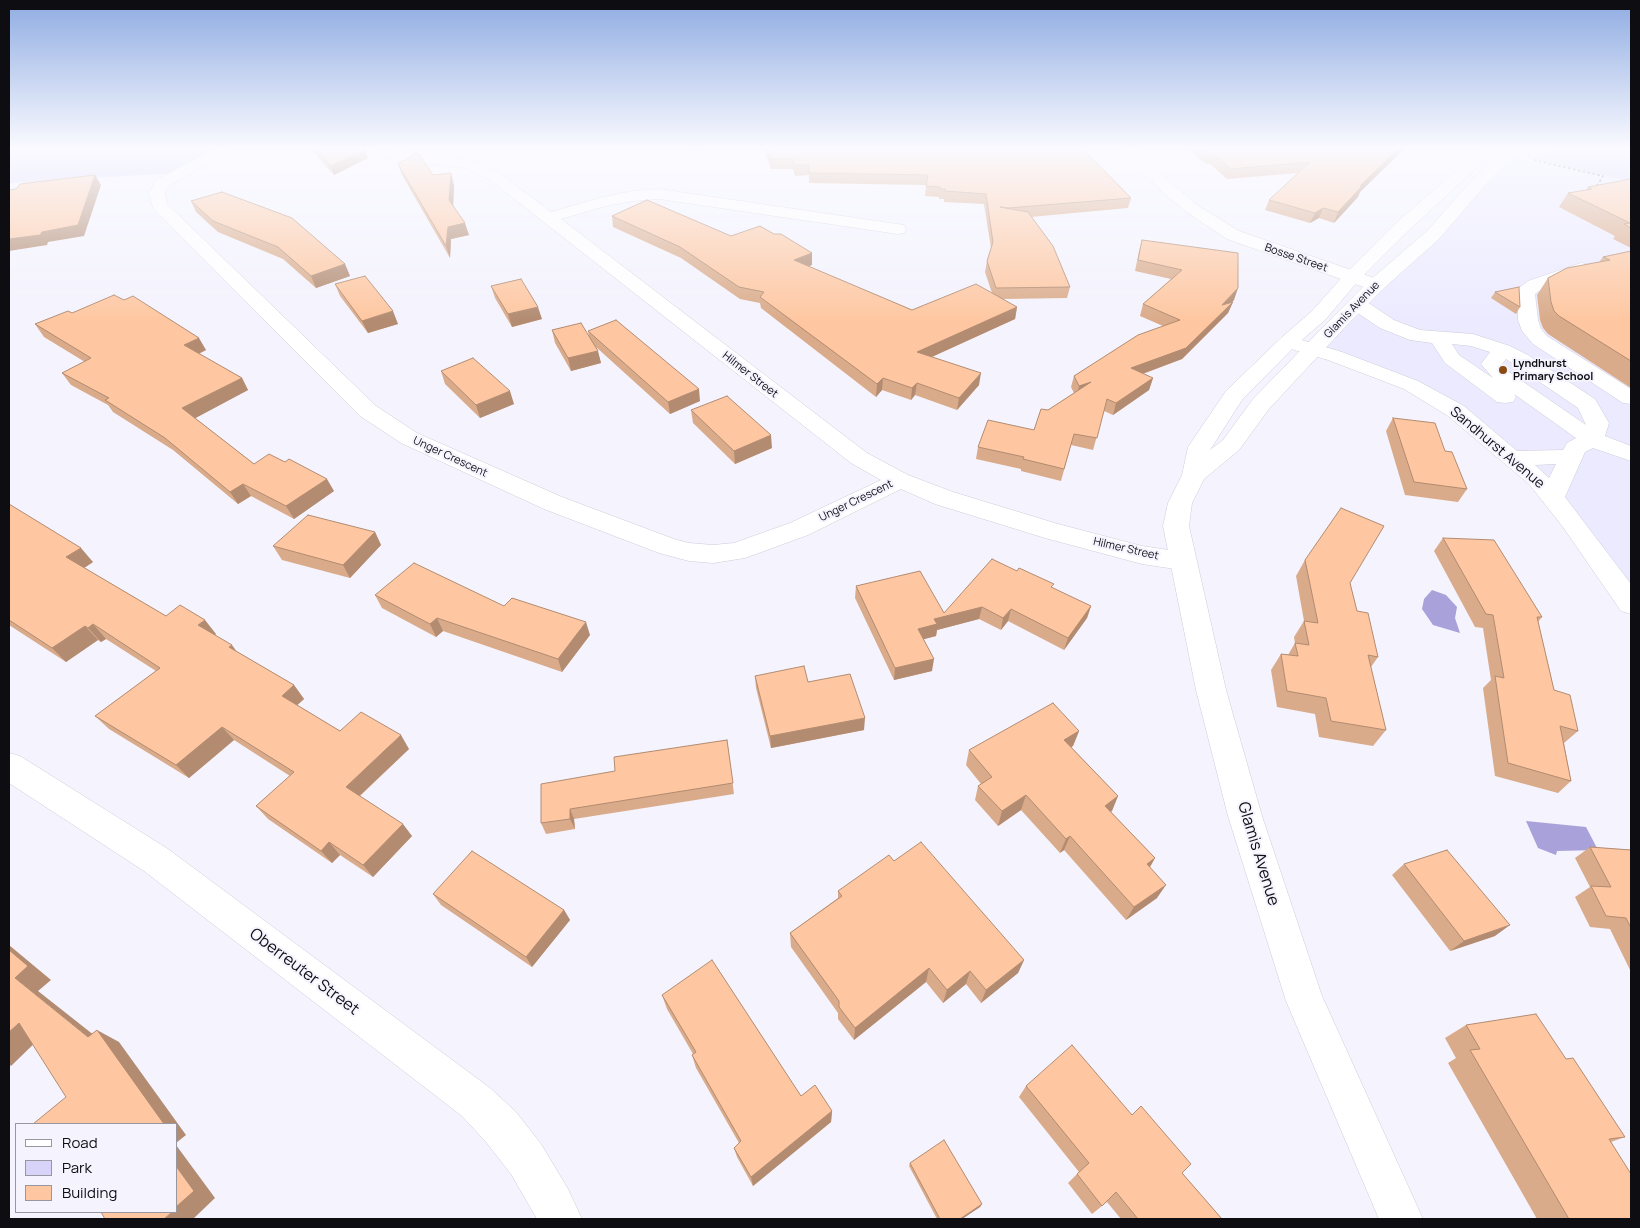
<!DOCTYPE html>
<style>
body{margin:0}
#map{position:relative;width:1640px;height:1228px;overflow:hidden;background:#f4f3fe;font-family:Manrope,sans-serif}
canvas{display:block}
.frame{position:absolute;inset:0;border:10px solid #0e0d11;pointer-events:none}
.legend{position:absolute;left:15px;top:1123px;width:162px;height:90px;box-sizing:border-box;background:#f4f3fe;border:1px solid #98979f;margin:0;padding:6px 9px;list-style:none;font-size:15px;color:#0e0d11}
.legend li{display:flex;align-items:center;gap:10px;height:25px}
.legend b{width:25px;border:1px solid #98979f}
</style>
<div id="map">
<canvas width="1640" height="1228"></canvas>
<div class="frame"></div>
<ul class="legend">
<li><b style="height:6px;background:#fff"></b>Road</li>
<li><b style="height:14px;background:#d8d4f9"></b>Park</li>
<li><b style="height:14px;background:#fec7a1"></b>Building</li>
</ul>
</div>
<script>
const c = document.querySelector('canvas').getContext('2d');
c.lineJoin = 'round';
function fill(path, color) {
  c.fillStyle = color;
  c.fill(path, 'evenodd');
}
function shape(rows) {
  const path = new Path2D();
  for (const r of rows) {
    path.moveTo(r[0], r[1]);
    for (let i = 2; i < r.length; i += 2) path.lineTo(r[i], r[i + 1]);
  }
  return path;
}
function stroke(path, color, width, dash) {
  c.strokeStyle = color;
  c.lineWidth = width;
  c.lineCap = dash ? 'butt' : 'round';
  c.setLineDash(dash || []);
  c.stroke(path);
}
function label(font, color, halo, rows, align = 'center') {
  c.font = font + ' Manrope,sans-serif';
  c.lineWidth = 4;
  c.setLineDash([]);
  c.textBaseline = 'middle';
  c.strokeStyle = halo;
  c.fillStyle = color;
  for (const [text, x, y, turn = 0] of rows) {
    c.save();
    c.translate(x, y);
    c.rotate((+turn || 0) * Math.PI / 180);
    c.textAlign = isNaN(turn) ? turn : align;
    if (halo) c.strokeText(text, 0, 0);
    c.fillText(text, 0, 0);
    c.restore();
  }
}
fill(shape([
 [1515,149,1631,149,1631,590,1622,589,1601,558,1458,410,1317,349]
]), '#eceaff');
fill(shape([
 [9,149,224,149,177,173,9,183],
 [1553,149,1631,149,1631,182,1541,160]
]), '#d8d4f9');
fill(shape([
 [1432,590,1446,595,1457,607,1455,618,1460,633,1433,625,1422,609,1424,599],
 [1526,821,1586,827,1598,850,1557,851,1556,855,1538,848]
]), '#a9a1d9');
const minor = shape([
 [215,149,232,149,230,152,168,186,165,193,167,204,376,406,417,433,562,497,674,539,689,543,713,545,734,543,790,523,881,480,851,463,489,179,465,168,344,153,339,152,337,149,377,149,473,161,499,173,551,212,603,197,633,191,659,189,904,225,906,229,904,233,898,234,659,199,633,201,606,206,561,219,867,453,908,475,953,492,1058,524,1142,546,1182,552,1191,555,1195,561,1191,567,1182,570,1142,564,1045,538,935,504,901,489,808,535,745,558,713,563,689,561,659,553,544,509,401,443,360,416,153,208,149,193,156,180,215,149],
 [1121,149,1136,149,1170,182,1197,205,1239,231,1383,281,1385,285,1383,289,1376,291,1369,289,1227,239,1185,211,1158,188,1121,149],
 [1581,263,1587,264,1590,268,1587,272,1542,289,1535,294,1538,320,1541,329,1547,336,1631,389,1631,404,1623,403,1533,344,1522,331,1518,320,1517,292,1519,288,1528,281,1581,263],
 [1357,298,1364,300,1394,320,1420,330,1473,334,1510,346,1528,355,1595,399,1609,423,1605,436,1631,446,1631,461,1593,448,1585,452,1565,497,1631,584,1631,614,1621,611,1563,527,1529,484,1448,416,1404,389,1328,360,1281,346,1278,342,1281,338,1288,336,1295,338,1342,352,1418,381,1464,406,1517,451,1563,450,1567,443,1576,438,1514,394,1516,397,1513,402,1505,403,1497,402,1445,363,1432,343,1410,340,1380,328,1350,308,1348,304,1350,300,1357,298],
 [1452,344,1471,346,1490,352,1481,364,1493,378,1459,355,1452,344],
 [1506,359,1578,408,1586,425,1509,372,1502,364,1506,359],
 [1556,464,1549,478,1535,465,1556,464],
 [9,753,20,756,168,849,490,1088,516,1112,541,1144,568,1189,582,1219,537,1219,511,1174,486,1142,462,1116,144,871,9,783,9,753]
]);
const major = shape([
 [1482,149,1497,149,1409,230,1358,281,1326,319,1295,346,1242,400,1210,450,1223,440,1253,399,1332,318,1369,281,1427,231,1475,177,1506,149,1521,149,1487,183,1439,239,1383,289,1346,326,1269,409,1239,450,1204,479,1192,503,1189,526,1226,690,1262,816,1322,996,1423,1219,1379,1219,1286,1001,1228,816,1196,690,1163,526,1168,503,1182,475,1188,447,1226,391,1281,338,1312,311,1346,273,1397,222,1482,149]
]);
stroke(minor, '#cdccd9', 1);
stroke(major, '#cdccd9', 1);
stroke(shape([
 [1534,160,1603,176,1597,186]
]), '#807f86', 2, [2.5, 2.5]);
fill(minor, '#fff');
fill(major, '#fff');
fill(shape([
 [311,149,357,149,368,158,334,175],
 [764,149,1083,149,1131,198,1128,208,1031,217,1070,287,1067,298,1002,299,1017,307,1015,319,932,357,979,385,957,410,915,395,911,400,882,390,876,397,761,308,760,303,740,299,681,258,613,227,612,216,731,236,774,234,812,253,812,265,808,266,912,310,992,293,985,272,987,261,991,248,984,204,944,202,944,199,939,199,939,197,925,196,926,185,809,183,809,175,795,176,793,169,771,169],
 [1188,149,1404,149,1360,192,1358,197,1334,223,1319,218,1310,223,1265,210,1269,200,1298,173,1227,179,1210,164,1206,164],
 [398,164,433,175,454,185,453,205,469,235,451,239,450,258,402,175],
 [1631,179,1631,248,1613,239,1615,236,1559,207,1568,193,1586,190,1588,187],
 [191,201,345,264,350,276,316,288,283,259,218,232,196,212],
 [1142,240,1234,300,1232,302,1233,302,1228,313,1182,359,1143,374,1153,378,1149,390,1113,415,1104,411,1093,450,1071,445,1061,481,1021,471,1021,469,976,459,978,447,1034,430,1048,410,1074,393,1071,387,1074,376,1163,326,1140,316,1143,304,1171,279,1135,271,1139,251],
 [1631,251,1631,388,1548,334,1543,328,1540,320,1537,295,1548,278,1599,262,1603,257],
 [335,284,398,324,368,333,340,296],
 [491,286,542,319,512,327,495,298],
 [1495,292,1520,307,1516,314,1491,298],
 [72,313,206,350,199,354,242,378,248,390,195,418,254,464,334,491,294,519,251,496,238,504,173,450,113,412,108,405,71,385,62,373,85,362,44,337,35,324],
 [552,330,589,336,588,331,700,401,670,414,596,347,601,363,571,371,555,343],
 [441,371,514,404,480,418,445,384],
 [691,410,772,448,735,464,693,423],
 [1393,418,1467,489,1458,502,1405,495,1386,431],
 [9,504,93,562,84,568,166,616,216,634,215,635,237,652,294,685,304,699,297,705,340,731,409,749,360,796,412,836,373,877,340,855,332,863,268,819,256,806,290,776,234,740,189,778,109,729,95,716,156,671,106,639,101,642,98,640,66,662,9,625],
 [375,532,381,545,350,578,282,560,273,546],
 [1443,538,1542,617,1538,622,1554,690,1578,731,1564,743,1571,781,1558,793,1495,776,1483,688,1491,680,1483,628,1475,627,1434,551],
 [1305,560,1350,583,1357,611,1378,657,1371,667,1386,730,1373,746,1319,737,1315,714,1277,707,1271,670,1281,654,1288,655,1295,643,1294,637,1304,621,1296,576],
 [856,586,944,613,1052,588,1091,606,1087,618,1064,650,1008,621,1001,630,979,619,937,630,936,636,924,639,932,671,894,680,855,598],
 [375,595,504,606,590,635,562,672,443,631,436,637,382,608],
 [755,676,808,682,864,730,771,748,756,688],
 [1079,731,1073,746,1071,747,1118,796,1111,812,1155,858,1150,867,1157,898,1126,920,1064,850,1060,853,1021,810,998,826,975,800,978,786,981,784,966,765,969,750],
 [727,740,734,794,574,819,575,829,546,834,541,823,615,771],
 [1590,847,1631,850,1631,972,1610,929,1590,927,1575,897,1590,887,1575,858],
 [894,861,1024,960,1018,973,981,1003,966,984,943,1003,926,982,854,1040,838,1019,838,1013,791,947,790,933,838,898,838,891],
 [1404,864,1495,936,1450,951,1392,875],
 [433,894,564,910,570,920,532,967,441,905],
 [662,995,801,1096,832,1111,831,1122,753,1186,737,1157,734,1148,739,1143,696,1068,692,1055,693,1054,667,1009],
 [1466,1025,1566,1059,1625,1137,1611,1142,1631,1219,1537,1219,1448,1063,1456,1058,1445,1038],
 [1026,1086,1182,1173,1222,1219,1121,1219,1107,1202,1092,1214,1068,1183,1079,1172,1019,1097],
 [910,1163,982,1204,980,1207,962,1219,937,1219,909,1166]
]), '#daab8a');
fill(shape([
 [691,149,701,149,691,152],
 [1398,149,1404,149,1360,192,1358,197,1334,223,1338,212,1360,186],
 [365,150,368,158,334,175,331,166],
 [451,173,454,185,453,211,449,200],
 [95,175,101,185,84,236,48,242,47,245,9,251,9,239,42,232],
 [1323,208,1319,218,1310,223,1315,213],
 [465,223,469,235,451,239,450,258,446,246,448,227],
 [812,253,812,265,794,271,794,260],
 [345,264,350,276,316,288,311,276],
 [1238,288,1234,300,1227,307,1233,302,1228,313,1182,359,1128,379,1131,368,1222,305],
 [538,307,542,319,512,327,508,314],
 [1017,307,1015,319,916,364,917,352],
 [393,311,398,324,368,333,362,321],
 [199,338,206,350,191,357,184,345],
 [598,351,601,363,571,371,568,358],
 [981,373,979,385,957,410,959,398],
 [242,378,248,390,190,421,182,408],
 [883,378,882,390,876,397,877,384],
 [1153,378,1149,390,1113,415,1116,403],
 [1091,382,1077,398,1079,386],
 [917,383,915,395,911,400,912,388],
 [699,389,700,401,670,414,668,402],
 [510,391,514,404,480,418,476,405],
 [771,435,772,448,735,464,734,451],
 [327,479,334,491,294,519,286,506],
 [243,484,251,496,238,504,230,492],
 [375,532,381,545,350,578,343,565],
 [81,548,93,562,78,572,66,557],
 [1091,606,1087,618,1064,650,1068,638],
 [982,607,979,619,937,630,936,636,917,641,918,629,934,619],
 [1011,609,1008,621,1001,630,1003,618],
 [437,618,443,631,436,637,430,624],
 [205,620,216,634,209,640,198,625],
 [586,622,590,635,562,672,558,659],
 [93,624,106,639,101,642,88,628],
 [85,626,98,640,66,662,52,648],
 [232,645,242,659,229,647],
 [934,659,932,671,894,680,895,668],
 [294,685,304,699,292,710,282,696],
 [865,718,864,730,771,748,770,736],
 [222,727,234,740,189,778,176,765],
 [1079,731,1073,746,1058,755,1064,740],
 [401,735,409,749,355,800,346,787],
 [1026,795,1021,810,998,826,1002,811],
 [1118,796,1112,811,1098,820,1105,806],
 [570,809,574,819,575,829,570,819],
 [403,824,412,836,373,877,363,865],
 [1070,836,1064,850,1060,853,1066,839],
 [329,842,340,855,332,863,321,851],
 [1155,858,1147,872,1147,864],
 [1166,885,1157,898,1126,920,1134,907],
 [564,910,570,920,532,967,526,957],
 [1510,925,1495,936,1450,951,1464,941],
 [9,945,51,980,38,991,109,1047,97,1030,119,1042,186,1135,176,1143,176,1124,164,1124,88,1037,15,978,9,950],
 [1024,960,1018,973,981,1003,986,990],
 [929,968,926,982,854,1040,855,1028],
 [970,971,966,984,943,1003,947,990],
 [19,1023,43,1035,11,1066,9,1064,9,1032],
 [832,1111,831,1122,753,1186,751,1177],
 [176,1145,215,1198,193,1219,164,1219,172,1212,176,1212],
 [982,1204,980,1207,962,1219,960,1219]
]), '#b28b71');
const building = shape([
 [315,149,357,149,365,150,331,166,315,149],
 [767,149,1083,149,1131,198,1008,208,1000,207,1028,212,1053,246,1070,287,996,288,987,261,993,242,986,194,945,191,945,189,940,189,940,187,926,186,928,175,809,173,809,165,794,165,793,159,771,159,767,149],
 [1203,149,1398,149,1360,186,1362,186,1338,212,1323,208,1315,213,1269,200,1310,162,1231,169,1213,154,1209,154,1203,149],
 [416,153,419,154,433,175,451,173,449,200,465,223,448,227,446,246,398,164,416,153],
 [95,175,78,225,42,232,40,235,9,239,9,190,16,189,20,184,95,175],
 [1631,179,1631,228,1624,224,1630,223,1568,193,1592,189,1588,187,1631,179],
 [222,192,292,218,345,264,311,276,278,247,213,221,191,201,222,192],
 [647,200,731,236,760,226,774,234,781,234,812,253,794,260,912,310,976,284,1017,307,917,352,981,373,959,398,917,383,912,388,883,378,877,384,760,297,764,292,739,287,680,247,612,216,647,200],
 [1142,240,1238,253,1238,288,1222,305,1233,302,1186,348,1131,368,1153,378,1116,403,1107,399,1097,438,1074,434,1064,469,1023,459,1024,457,978,447,988,420,1034,430,1041,409,1048,410,1091,382,1079,386,1074,376,1138,335,1180,320,1143,304,1182,270,1138,260,1142,240],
 [1631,251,1631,361,1559,316,1554,311,1551,302,1548,278,1567,268,1610,260,1603,257,1631,251],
 [365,276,393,311,362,321,335,284,365,276],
 [521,279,538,307,508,314,491,286,521,279],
 [1519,287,1520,307,1495,292,1519,287],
 [114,295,124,300,133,296,199,338,184,345,242,378,182,408,254,464,269,454,285,462,289,459,327,479,286,506,243,484,230,492,165,438,105,400,109,398,62,373,91,358,35,324,68,311,72,313,114,295],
 [616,320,699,389,668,402,588,331,616,320],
 [581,323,598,351,568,358,552,330,581,323],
 [473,358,510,391,476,405,441,371,473,358],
 [727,396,771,435,734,451,691,410,727,396],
 [1393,418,1435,423,1445,451,1452,452,1467,489,1414,482,1393,418],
 [9,504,81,548,66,557,166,616,180,605,205,620,198,625,232,645,229,647,294,685,282,696,340,731,361,712,401,735,346,787,403,824,363,865,329,842,321,851,256,806,294,772,222,727,176,765,95,716,160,668,93,624,88,628,85,626,52,648,9,620,9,504],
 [1341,508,1384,526,1350,583,1357,611,1368,613,1378,657,1368,655,1386,730,1331,721,1326,698,1287,691,1281,654,1298,656,1295,643,1309,645,1304,621,1318,623,1305,560,1341,508],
 [308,515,375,532,343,565,273,546,308,515],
 [1443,538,1494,540,1542,617,1537,617,1554,690,1570,695,1578,731,1560,726,1571,781,1508,763,1495,676,1504,678,1493,615,1486,614,1443,538],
 [992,559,1017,571,1019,568,1054,584,1051,587,1091,606,1068,638,1011,609,1003,618,982,607,934,619,937,624,918,629,934,659,895,668,856,586,920,571,944,613,992,559],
 [414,563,504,606,512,598,586,622,558,659,437,618,430,624,375,595,414,563],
 [804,666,808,682,850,674,865,718,770,736,755,676,804,666],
 [1053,703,1079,731,1064,740,1118,796,1105,806,1155,858,1147,864,1166,885,1134,907,1070,836,1066,839,1026,795,1002,811,978,786,992,777,969,750,1053,703],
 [727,740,733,783,570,809,570,819,541,823,541,784,615,771,614,757,727,740],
 [921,842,1024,960,986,990,970,971,947,990,929,968,855,1028,839,1007,839,1001,790,933,842,896,838,891,889,855,894,861,921,842],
 [1590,847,1631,850,1631,928,1626,918,1606,916,1591,886,1611,887,1590,847],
 [1447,850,1510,925,1464,941,1404,864,1447,850],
 [472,851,564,910,526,957,433,894,472,851],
 [9,950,28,966,15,978,88,1037,97,1030,164,1124,33,1124,66,1097,19,1023,9,1032,9,950],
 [712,960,801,1096,815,1085,832,1111,751,1177,734,1148,741,1141,692,1055,696,1052,662,995,712,960],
 [1536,1014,1566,1059,1573,1058,1625,1137,1609,1139,1631,1174,1631,1219,1569,1219,1470,1050,1480,1049,1466,1025,1536,1014],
 [1072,1045,1132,1115,1141,1106,1191,1164,1182,1173,1222,1219,1138,1219,1116,1192,1102,1206,1077,1174,1089,1163,1026,1086,1072,1045],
 [944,1140,982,1204,960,1219,940,1219,910,1163,944,1140],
 [176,1166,194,1191,176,1207,176,1166],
 [101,1212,172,1212,164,1219,105,1219,101,1212]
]);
fill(building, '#fec7a1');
stroke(building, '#b28b71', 1);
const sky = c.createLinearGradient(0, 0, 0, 321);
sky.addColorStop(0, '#8face2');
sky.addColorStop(0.46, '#fafaff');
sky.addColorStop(1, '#fafaff00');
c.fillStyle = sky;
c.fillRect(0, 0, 1640, 321);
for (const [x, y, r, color] of [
 [1503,370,5,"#8a4a13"]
]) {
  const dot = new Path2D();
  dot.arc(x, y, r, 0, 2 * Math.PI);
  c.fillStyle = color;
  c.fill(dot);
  stroke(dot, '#f4f3fe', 2);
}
label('11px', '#0e0d11', '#f4f3fe', [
 ["Bosse Street",1296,258,19],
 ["Glamis Avenue",1352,310,-46],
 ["Hilmer Street",750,375,38],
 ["Unger Crescent",450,457,25],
 ["Unger Crescent",856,501,-26],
 ["Hilmer Street",1126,549,13]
]);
label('bold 11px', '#0e0d11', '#f4f3fe', [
 ["Lyndhurst",1513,364],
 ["Primary School",1513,377]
], 'left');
label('14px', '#0e0d11', '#f4f3fe', [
 ["Sandhurst Avenue",1497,448,40]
]);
label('16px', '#0e0d11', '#f4f3fe', [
 ["Glamis Avenue",1258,854,73],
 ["Oberreuter Street",304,972,37]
]);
</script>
